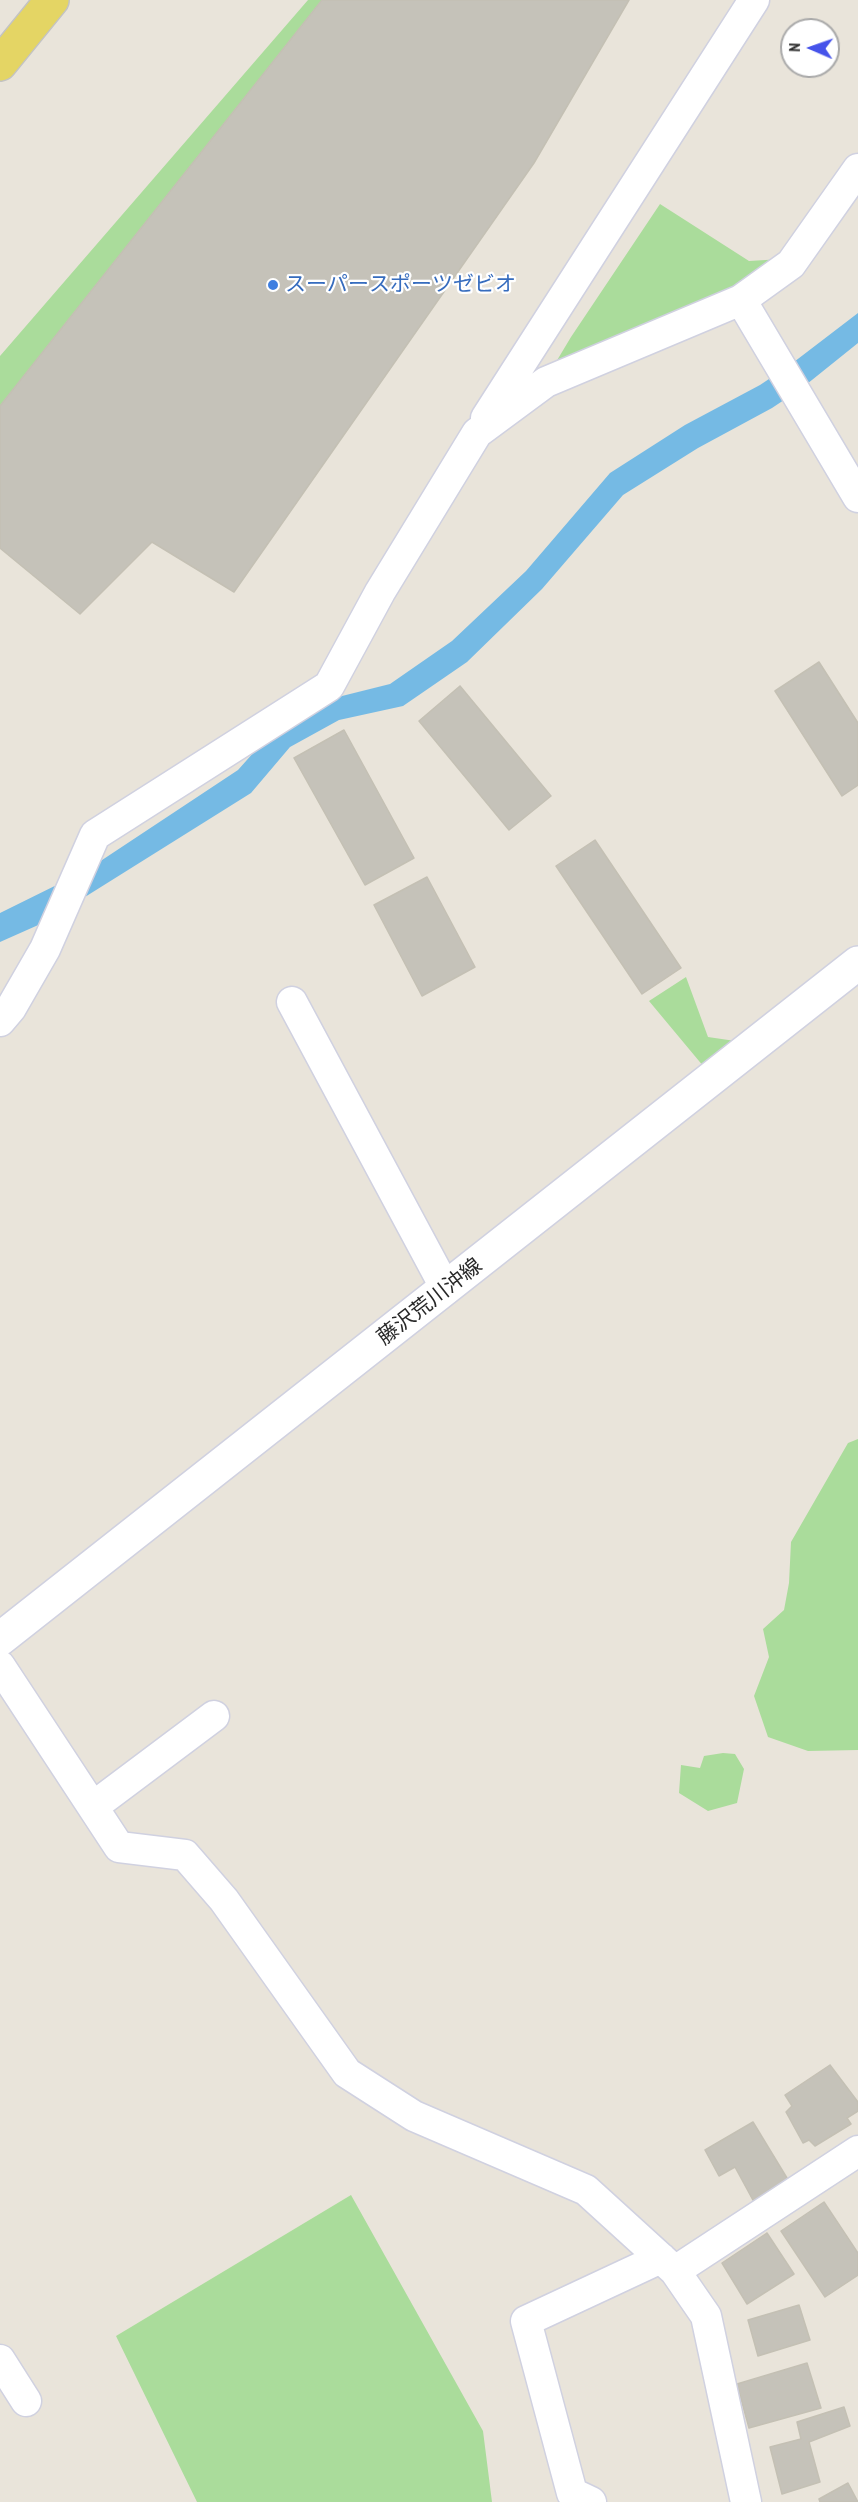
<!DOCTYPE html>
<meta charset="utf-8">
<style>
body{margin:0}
#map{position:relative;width:858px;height:2502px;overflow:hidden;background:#e9e4da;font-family:"PT Sans Narrow",sans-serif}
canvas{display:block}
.north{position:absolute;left:780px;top:18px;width:60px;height:60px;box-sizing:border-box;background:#fff;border:2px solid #a9a9a9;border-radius:50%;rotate:272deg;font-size:16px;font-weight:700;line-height:24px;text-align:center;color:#282828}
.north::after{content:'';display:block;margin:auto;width:21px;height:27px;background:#4653ea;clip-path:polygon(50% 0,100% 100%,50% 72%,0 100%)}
</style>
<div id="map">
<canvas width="858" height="2502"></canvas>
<div class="north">N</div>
</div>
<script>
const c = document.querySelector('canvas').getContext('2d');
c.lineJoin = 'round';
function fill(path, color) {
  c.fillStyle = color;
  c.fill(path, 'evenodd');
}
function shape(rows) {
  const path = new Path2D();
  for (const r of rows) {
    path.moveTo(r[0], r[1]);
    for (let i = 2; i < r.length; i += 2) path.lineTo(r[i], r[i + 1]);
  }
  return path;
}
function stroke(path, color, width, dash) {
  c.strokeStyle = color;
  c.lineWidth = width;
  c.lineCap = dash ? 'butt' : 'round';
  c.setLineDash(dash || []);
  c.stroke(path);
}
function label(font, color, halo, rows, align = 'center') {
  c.font = font + ' "PT Sans Narrow","Noto Sans JP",sans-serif';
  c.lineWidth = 4.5;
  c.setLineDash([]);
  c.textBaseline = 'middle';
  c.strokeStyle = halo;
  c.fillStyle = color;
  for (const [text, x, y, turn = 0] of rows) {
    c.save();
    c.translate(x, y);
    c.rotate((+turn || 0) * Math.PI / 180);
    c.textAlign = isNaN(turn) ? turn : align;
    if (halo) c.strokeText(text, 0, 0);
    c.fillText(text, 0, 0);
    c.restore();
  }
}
fill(shape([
 [308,0,322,0,0,406,0,356],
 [660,204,749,261,782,259,735,291,550,372,571,337],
 [686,977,708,1037,742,1042,709,1073,649,1001],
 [858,1439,858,1750,808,1751,768,1737,754,1696,769,1657,763,1629,784,1610,789,1583,791,1542,848,1443],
 [723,1753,735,1754,744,1769,737,1803,708,1811,679,1793,681,1765,700,1768,704,1756],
 [351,2195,483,2431,492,2502,197,2502,116,2336]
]), '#aadc9b');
fill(shape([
 [858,313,858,343,802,388,772,408,698,448,623,495,542,589,467,662,403,706,339,720,290,747,251,793,45,922,0,942,0,913,87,870,238,770,279,724,326,700,390,684,452,641,526,571,610,473,685,425,760,385,790,365]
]), '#75bae4');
const building = shape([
 [322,0,629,0,534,163,234,592,152,542,80,614,0,548,0,406,322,0],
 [819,662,858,723,858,785,842,796,775,691,819,662],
 [460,686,551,796,509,830,419,721,460,686],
 [344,730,414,858,365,885,294,758,344,730],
 [595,840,681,968,642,994,556,866,595,840],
 [427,877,475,967,422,996,374,905,427,877],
 [830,2065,858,2102,858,2111,847,2118,851,2124,815,2146,809,2140,803,2143,786,2112,792,2106,785,2095,830,2065],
 [753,2122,790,2183,754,2202,735,2167,719,2176,705,2150,753,2122],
 [824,2202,858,2253,858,2275,825,2297,781,2231,824,2202],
 [767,2233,794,2274,747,2304,722,2263,767,2233],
 [799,2305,810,2340,758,2356,748,2320,799,2305],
 [807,2363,821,2408,749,2428,737,2384,807,2363],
 [844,2407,850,2426,809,2442,820,2482,782,2494,770,2447,801,2439,797,2422,844,2407],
 [848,2483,858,2502,820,2502,819,2499,848,2483]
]);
fill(building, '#c5c2b9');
stroke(building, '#c4c0b4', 1.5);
const minor = shape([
 [741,300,858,497],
 [486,418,754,0],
 [292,1002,446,1289],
 [0,1021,11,1008,45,949,95,835,329,686,380,592,477,433,546,382,741,300,791,264,858,169],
 [0,1666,119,1847,185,1855,224,1900,347,2073,414,2116,586,2190,675,2271,706,2316,746,2502],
 [94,1806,214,1716],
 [675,2271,858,2151],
 [0,2360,26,2401],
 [591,2502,572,2493,526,2321,661,2258]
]);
const secondary = shape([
 [0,1639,858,963]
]);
const primary = shape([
 [0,64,52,0]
]);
stroke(minor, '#d0d1e0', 33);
stroke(secondary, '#d0d1e0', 36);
stroke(primary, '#c3c3c3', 36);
stroke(minor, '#fff', 30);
stroke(secondary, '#fff', 33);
stroke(primary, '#e4d564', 33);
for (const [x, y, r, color] of [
 [273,285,6,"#3f7fe0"]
]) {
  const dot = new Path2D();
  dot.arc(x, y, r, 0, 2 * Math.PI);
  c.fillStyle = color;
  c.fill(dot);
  stroke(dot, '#fff', 2);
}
label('21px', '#366cbe', '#fff', [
 ["スーパースポーツゼビオ",285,285]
], 'left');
label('21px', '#282828', '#fff', [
 ["藤沢荒川沖線",430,1302,-38]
]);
</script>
